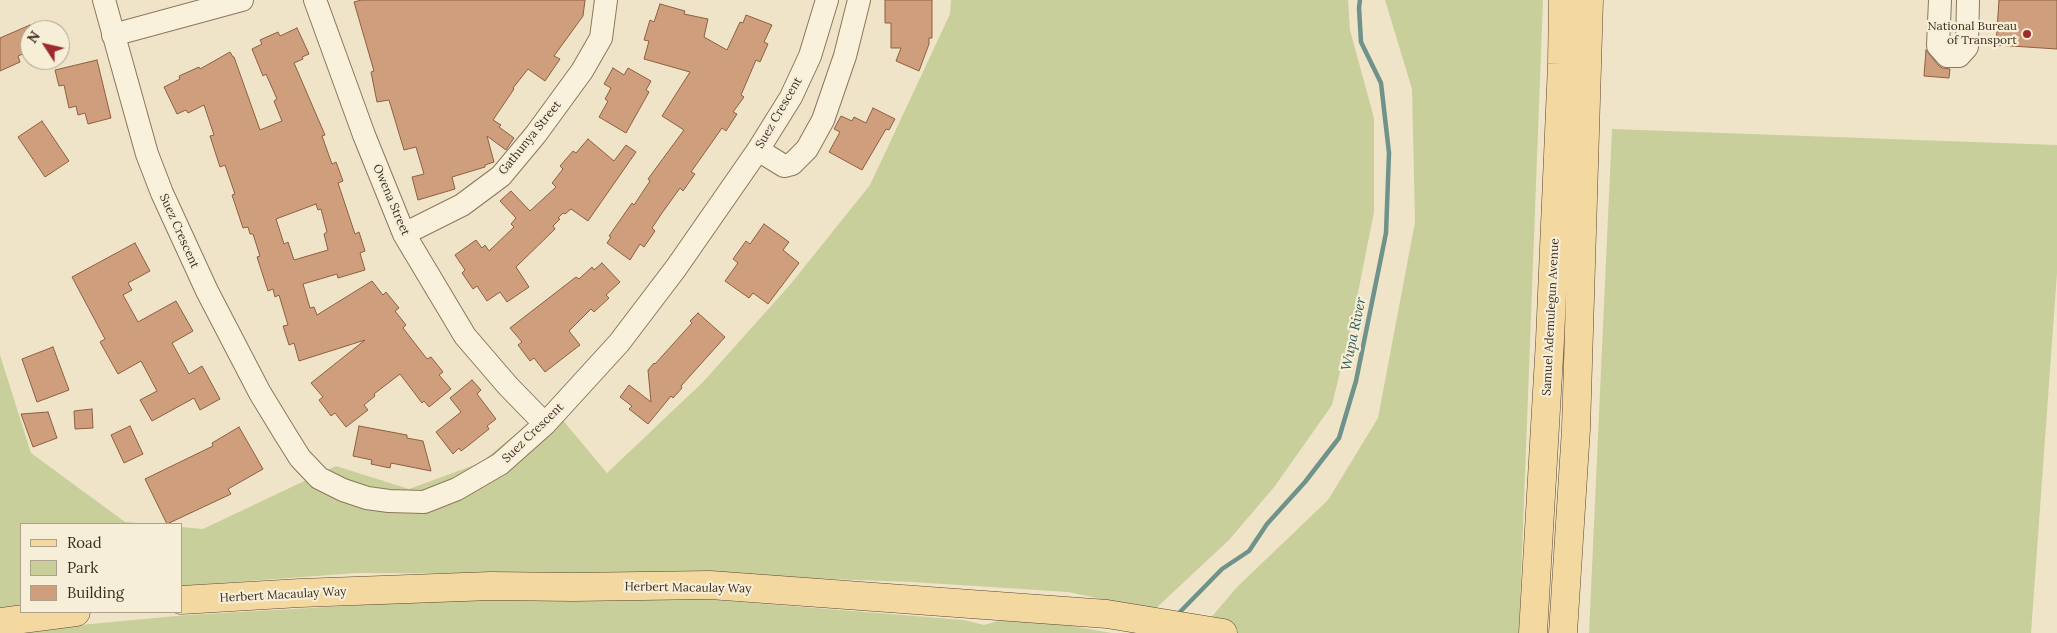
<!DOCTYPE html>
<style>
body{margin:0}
#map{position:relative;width:2057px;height:633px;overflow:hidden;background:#f0e4c8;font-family:Lora,serif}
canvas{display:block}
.legend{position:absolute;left:20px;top:523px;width:162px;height:90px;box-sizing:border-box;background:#f7eed8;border:1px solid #ada18e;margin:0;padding:6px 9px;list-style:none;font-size:15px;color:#3d2e20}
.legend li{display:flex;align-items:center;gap:10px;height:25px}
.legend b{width:25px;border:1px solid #ada18e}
.north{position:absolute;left:20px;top:20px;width:50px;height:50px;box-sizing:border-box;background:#f7eed8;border:1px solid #ada18e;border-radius:50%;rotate:305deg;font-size:14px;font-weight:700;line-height:20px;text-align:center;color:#3d2e20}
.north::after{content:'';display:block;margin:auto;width:18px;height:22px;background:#9e2a2b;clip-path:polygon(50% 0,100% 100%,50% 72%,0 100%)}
</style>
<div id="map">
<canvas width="2057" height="633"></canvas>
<ul class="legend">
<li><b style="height:6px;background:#f3d9a0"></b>Road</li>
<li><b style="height:14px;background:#c9cf9b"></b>Park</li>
<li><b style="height:14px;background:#cf9f7d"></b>Building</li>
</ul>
<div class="north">N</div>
</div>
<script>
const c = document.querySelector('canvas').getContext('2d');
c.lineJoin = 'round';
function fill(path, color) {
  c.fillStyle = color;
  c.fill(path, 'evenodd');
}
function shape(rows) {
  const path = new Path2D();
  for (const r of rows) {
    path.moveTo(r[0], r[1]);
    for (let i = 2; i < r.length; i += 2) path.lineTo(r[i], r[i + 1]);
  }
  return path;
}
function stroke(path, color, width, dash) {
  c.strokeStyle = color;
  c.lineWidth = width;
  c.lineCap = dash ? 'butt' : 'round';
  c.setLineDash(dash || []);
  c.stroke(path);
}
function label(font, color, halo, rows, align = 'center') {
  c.font = font + ' Lora,serif';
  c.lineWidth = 4.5;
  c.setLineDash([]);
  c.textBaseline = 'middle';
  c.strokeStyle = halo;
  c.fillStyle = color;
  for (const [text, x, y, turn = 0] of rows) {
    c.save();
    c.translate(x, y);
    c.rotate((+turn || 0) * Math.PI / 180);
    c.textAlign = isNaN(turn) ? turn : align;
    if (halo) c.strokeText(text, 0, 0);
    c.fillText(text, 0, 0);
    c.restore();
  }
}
fill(shape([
 [951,0,1348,0,1350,30,1374,118,1374,212,1351,328,1332,405,1275,486,1229,540,1154,610,1068,592,912,582,722,575,357,573,181,586,181,527,203,529,336,466,409,489,480,463,551,406,607,473,703,382,789,286,870,185,950,14],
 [1385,0,1543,0,1519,633,1198,633,1237,587,1328,500,1378,418,1415,222,1412,89],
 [1612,129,2057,145,2057,273,2031,633,1589,633],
 [0,355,31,453,125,522,152,524,21,524,21,606,0,608],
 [485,598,704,599,964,620,984,625,1005,619,1060,624,1112,633,27,633,80,625,187,615]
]), '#c9cf9b');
stroke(shape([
 [1178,614,1222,569,1249,551,1267,524,1305,482,1339,438,1356,381,1386,233,1389,153,1381,83,1361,42,1359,8,1360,0]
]), '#6f938a', 4.5);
const building = shape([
 [361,0,585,0,583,16,554,56,560,59,545,81,528,69,513,88,514,89,493,120,501,125,499,127,514,138,506,150,487,136,494,162,485,165,485,167,452,177,455,189,418,200,412,177,424,174,416,147,404,150,389,100,377,102,371,72,374,71,354,2,361,0],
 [885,0,932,0,932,38,929,38,929,44,919,71,896,61,901,48,891,48,891,23,885,23,885,0],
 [1999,0,2057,0,2057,49,1996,45,1999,0],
 [660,4,685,11,684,14,708,19,704,37,727,50,740,22,743,23,746,15,772,25,764,42,768,44,760,62,756,60,741,95,744,97,733,112,737,114,726,131,722,128,691,172,695,174,683,191,680,188,662,213,652,228,655,231,644,247,640,244,630,260,607,243,611,237,609,236,632,203,634,205,650,181,648,179,684,130,662,116,690,72,644,59,649,41,644,40,650,20,654,22,660,4],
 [30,25,30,51,18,56,20,62,0,71,0,38,30,25],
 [297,28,309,54,302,57,303,59,294,63,325,135,322,136,332,164,336,162,343,181,338,183,355,234,359,232,365,251,360,253,365,270,338,278,337,274,303,284,310,308,314,307,317,315,372,281,383,295,386,292,399,308,395,311,406,325,403,328,427,359,431,357,443,372,439,375,451,389,429,407,424,401,422,403,400,374,374,394,375,396,364,405,368,410,346,427,335,413,331,416,319,400,323,397,311,383,365,340,299,361,294,343,289,345,283,326,288,325,279,295,275,297,273,289,268,291,257,257,260,256,253,234,250,234,248,227,243,228,232,195,235,194,225,165,220,167,210,136,214,135,204,105,188,113,186,110,177,114,164,87,180,79,179,76,199,67,200,69,230,52,233,57,234,57,260,130,282,121,274,101,277,99,266,74,263,76,252,49,262,44,260,40,278,32,280,36,297,28],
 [316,204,318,210,321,209,327,232,324,234,328,250,294,260,288,242,284,244,276,219,316,204],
 [1926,50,1938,65,1942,68,1950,69,1949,78,1924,76,1926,50],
 [97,60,111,118,88,124,85,113,78,115,76,106,69,108,64,85,59,86,55,70,97,60],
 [613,68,624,75,628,68,651,81,646,90,649,92,626,133,599,117,608,101,605,99,611,88,604,84,613,68],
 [873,108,895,119,889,130,886,129,862,170,829,152,840,132,834,129,841,116,852,121,854,117,866,123,873,108],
 [42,121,69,161,45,177,18,137,42,121],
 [588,139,614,161,626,145,636,152,588,221,571,209,565,214,563,213,558,218,560,219,553,226,555,229,516,267,529,287,507,302,500,292,487,301,477,286,473,289,462,273,465,270,455,255,476,240,482,248,485,245,489,251,514,227,511,224,516,218,500,201,511,191,530,211,556,187,552,183,563,169,560,166,573,151,576,153,588,139],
 [764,224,789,242,783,250,799,263,768,304,753,293,749,298,725,281,738,263,733,259,746,241,750,244,764,224],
 [135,243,150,271,128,283,132,290,123,295,138,322,176,301,193,331,172,343,189,374,202,366,220,399,200,410,194,398,152,421,140,400,157,391,141,361,118,374,100,342,105,339,72,277,135,243],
 [602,263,620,282,606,295,609,298,594,312,591,309,569,331,580,345,545,372,534,358,530,361,518,345,522,342,510,328,576,277,579,279,592,267,594,270,602,263],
 [698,313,725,337,681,386,682,388,673,398,671,396,648,424,629,409,632,406,620,397,629,385,651,402,648,370,654,363,655,364,692,323,690,321,698,313],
 [53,347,69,390,37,402,22,359,53,347],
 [472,380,481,390,477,394,496,419,487,426,489,429,469,445,461,451,459,448,453,454,436,432,461,412,450,398,472,380],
 [92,409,93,428,75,429,74,411,92,409],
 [48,412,57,438,33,447,21,414,48,412],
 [130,426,143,454,124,463,111,435,130,426],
 [359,426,407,435,407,438,423,441,431,471,391,463,390,468,371,464,372,460,353,456,359,426],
 [239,427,263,469,228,489,231,494,167,524,145,479,213,446,212,443,239,427]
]);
fill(building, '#cf9f7d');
stroke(building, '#8d5f41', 1);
const minor = shape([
 [104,0,147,154,162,193,207,291,260,393,285,434,300,458,319,478,343,490,367,498,389,501,424,502,457,489,500,464,545,424,619,343,676,268,758,150,791,97,810,56,827,0],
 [315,0,364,135,404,234,465,336,508,386,545,424],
 [1940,0,1938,46,1947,56,1959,56,1967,47,1968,0],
 [113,35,242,0],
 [758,150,784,166,792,164,807,149,823,120,845,56,859,0],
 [404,234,462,205,501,176,536,134,582,71,601,38,606,0]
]);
const major = shape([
 [181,600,300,593,491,586,573,587,710,585,1107,614,1223,633],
 [0,622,76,612],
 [1533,633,1550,340,1562,64,1563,0],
 [1563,633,1576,429,1589,0]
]);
stroke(minor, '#8d765c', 24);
stroke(major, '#5b4430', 29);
stroke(minor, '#faf1dc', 22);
stroke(major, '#f3d9a0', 28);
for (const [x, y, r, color] of [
 [2027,34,5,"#9e2a2b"]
]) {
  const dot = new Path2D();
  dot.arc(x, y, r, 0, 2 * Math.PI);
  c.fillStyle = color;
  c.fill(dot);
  stroke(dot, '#f7eed8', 2);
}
label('12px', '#3d2e20', '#f7eed8', [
 ["National Bureau",2017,27],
 ["of Transport",2017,41]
], 'right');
label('12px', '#3d2e20', '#f7eed8', [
 ["Suez Crescent",779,113,-60],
 ["Gathunya Street",530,138,-51],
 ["Owena Street",391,200,67],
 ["Suez Crescent",179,231,66],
 ["Samuel Ademulegun Avenue",1551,317,-87],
 ["Suez Crescent",533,433,-44],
 ["Herbert Macaulay Way",688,588,1],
 ["Herbert Macaulay Way",283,595,-3]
]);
label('italic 14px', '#2f5d5a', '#f7eed8', [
 ["Wupa River",1354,334,-78]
]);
</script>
